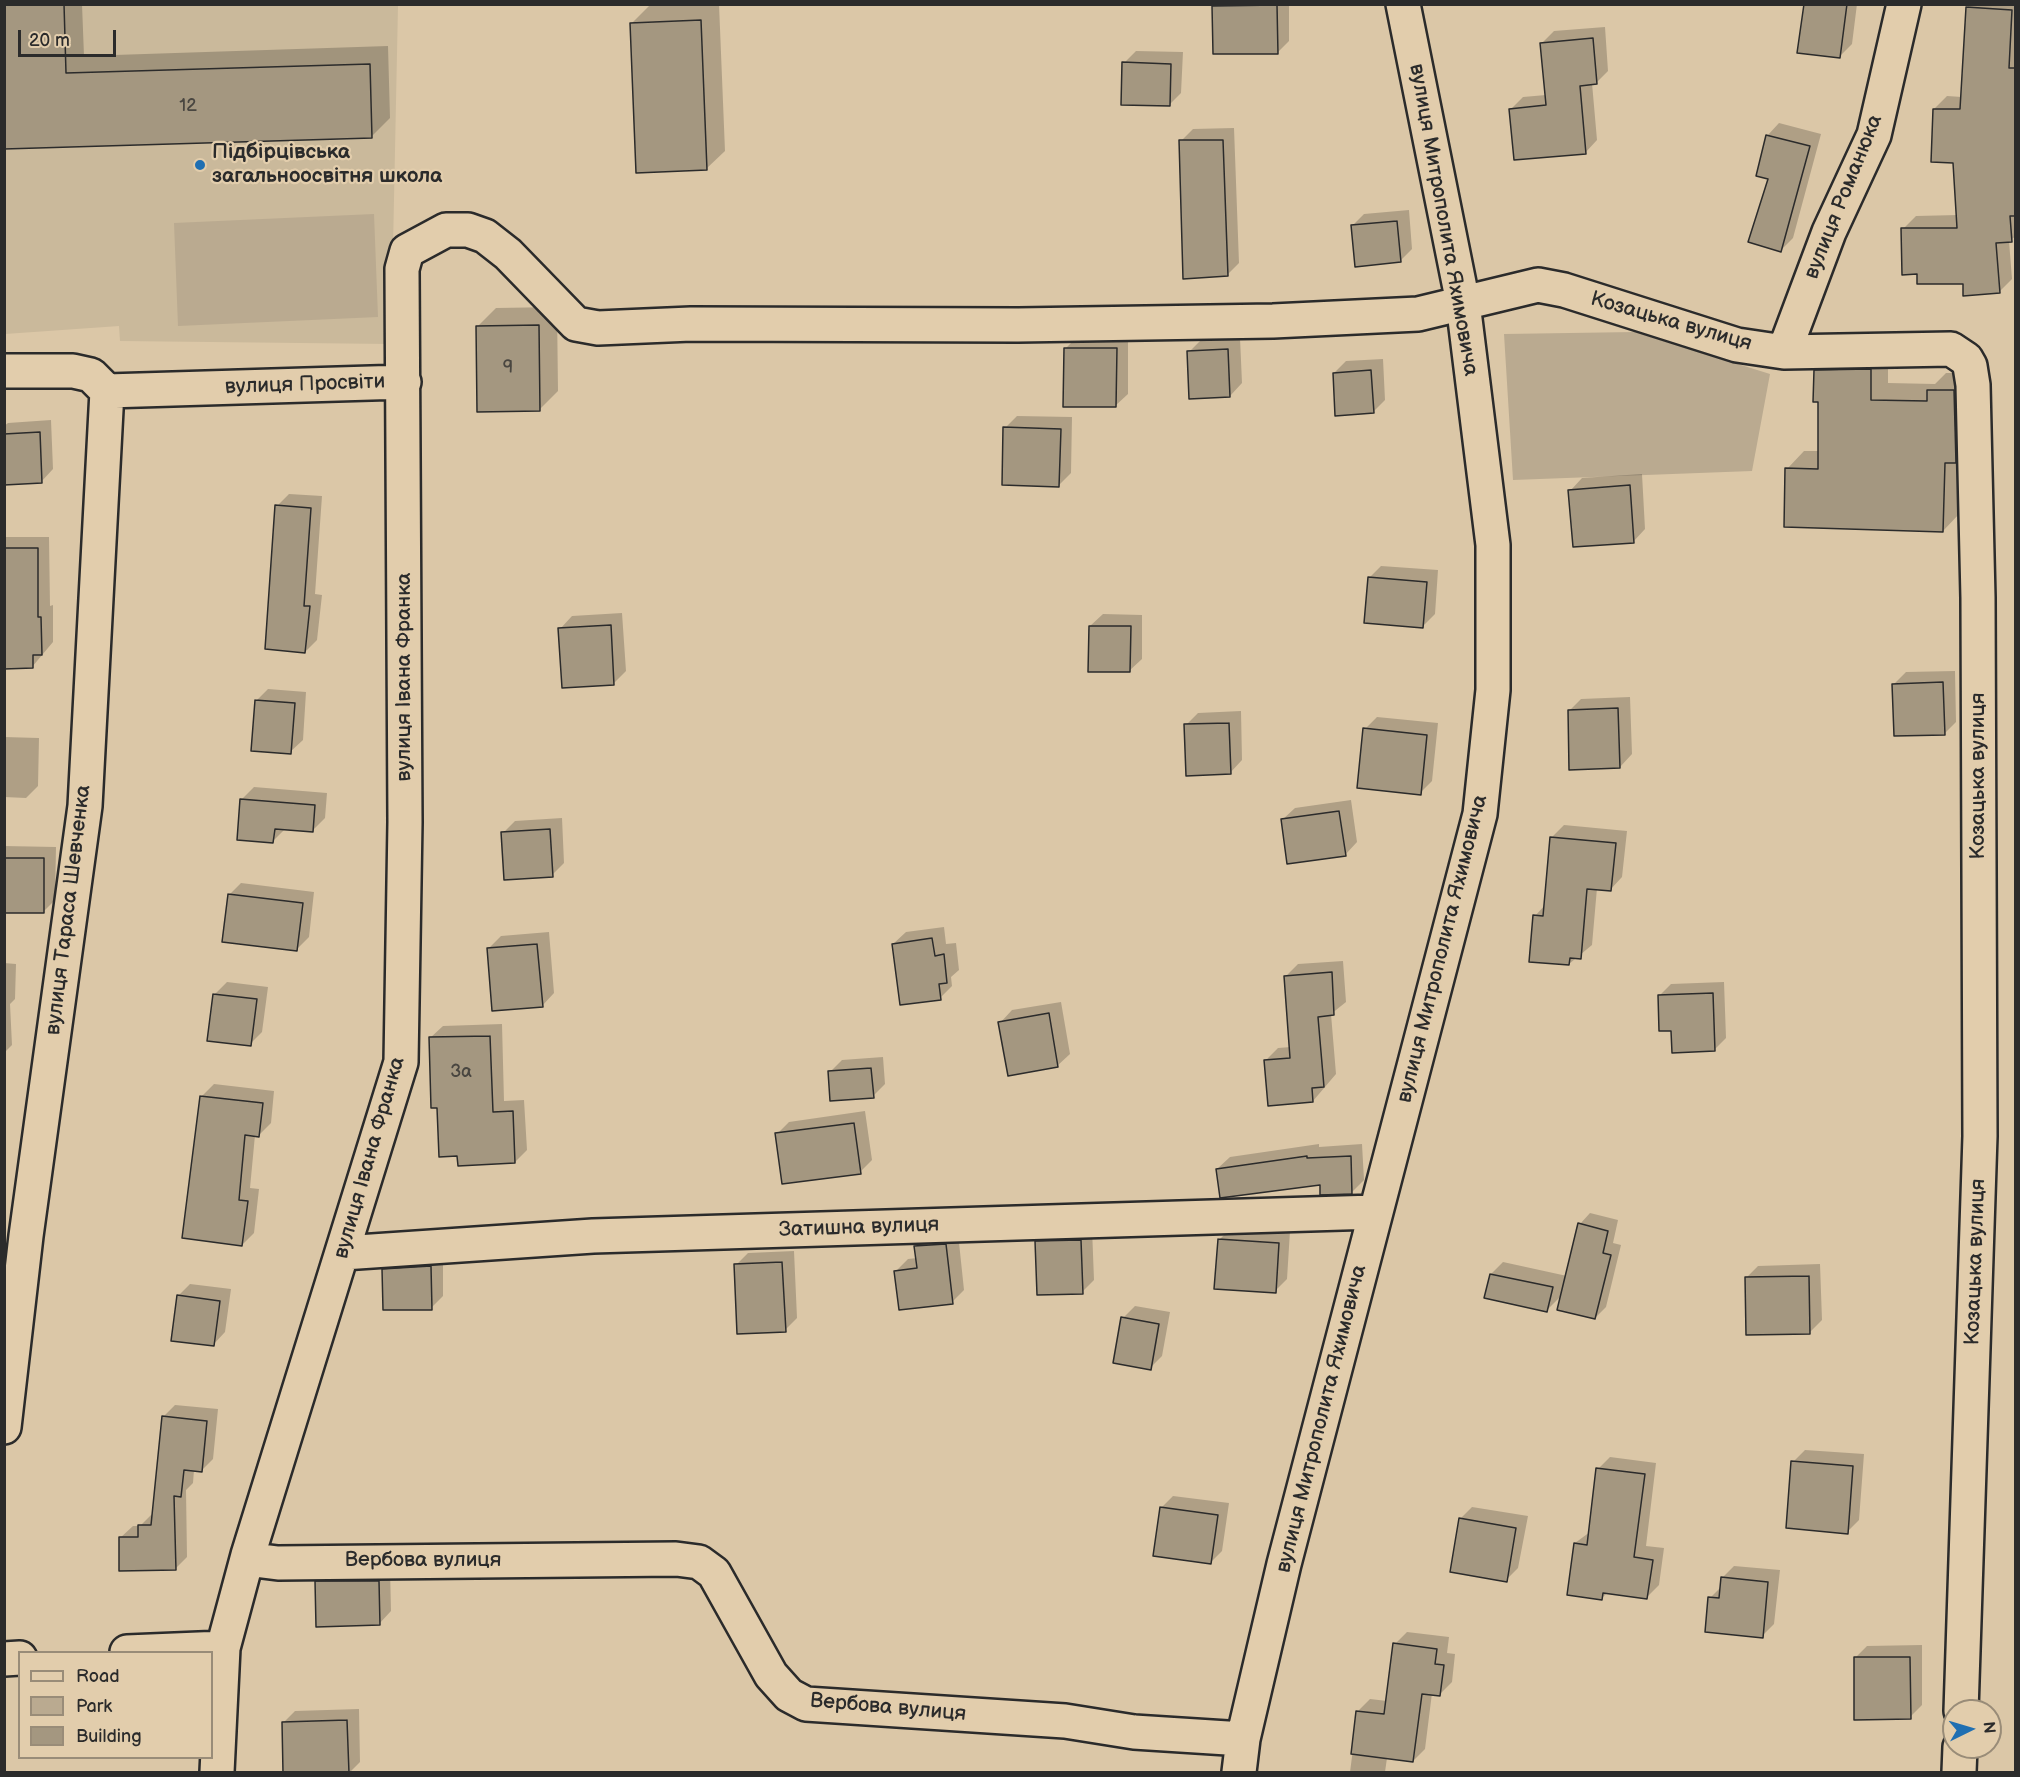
<!DOCTYPE html>
<meta charset="utf-8">
<style>
body{margin:0}
#map{position:relative;width:2020px;height:1777px;overflow:hidden;background:#dbc7a7;font-family:"Balsamiq Sans",sans-serif}
canvas{display:block}
.frame{position:absolute;inset:0;border:6px solid #2b2b2b;pointer-events:none}
.legend{position:absolute;left:18px;top:1651px;width:195px;height:108px;box-sizing:border-box;background:#e2cdac;border:2px solid #998c78;margin:0;padding:8px 10px;list-style:none;font-size:18px;color:#2b2b2b}
.legend li{display:flex;align-items:center;gap:12px;height:30px}
.legend b{width:30px;border:2px solid #998c78}
.north{position:absolute;left:1942px;top:1699px;width:60px;height:60px;box-sizing:border-box;background:#e2cdac;border:2px solid #998c78;border-radius:50%;rotate:85deg;font-size:16px;font-weight:700;line-height:24px;text-align:center;color:#2b2b2b}
.north::after{content:'';display:block;margin:auto;width:21px;height:27px;background:#1f6fb2;clip-path:polygon(50% 0,100% 100%,50% 72%,0 100%)}
.scale{position:absolute;left:18px;top:30px;width:98px;height:27px;box-sizing:border-box;border:3px solid #2b2b2b;border-top:0;padding-left:8px;font-size:18px;line-height:21px;white-space:nowrap;color:#2b2b2b;-webkit-text-stroke:4px #e2cdac;paint-order:stroke}
</style>
<div id="map">
<canvas width="2020" height="1777"></canvas>
<div class="frame"></div>
<ul class="legend">
<li><b style="height:8px;background:#e2cdac"></b>Road</li>
<li><b style="height:16px;background:#baaa90"></b>Park</li>
<li><b style="height:16px;background:#a49780"></b>Building</li>
</ul>
<div class="north">N</div>
<div class="scale">20 m</div>
</div>
<script>
const c = document.querySelector('canvas').getContext('2d');
c.lineJoin = 'round';
function fill(path, color) {
  c.fillStyle = color;
  c.fill(path, 'evenodd');
}
function shape(rows) {
  const path = new Path2D();
  for (const r of rows) {
    path.moveTo(r[0], r[1]);
    for (let i = 2; i < r.length; i += 2) path.lineTo(r[i], r[i + 1]);
  }
  return path;
}
function stroke(path, color, width, dash) {
  c.strokeStyle = color;
  c.lineWidth = width;
  c.lineCap = dash ? 'butt' : 'round';
  c.setLineDash(dash || []);
  c.stroke(path);
}
function label(font, color, halo, rows, align = 'center') {
  c.font = font + ' "Balsamiq Sans",sans-serif';
  c.lineWidth = 4.5;
  c.setLineDash([]);
  c.textBaseline = 'middle';
  c.strokeStyle = halo;
  c.fillStyle = color;
  for (const [text, x, y, turn = 0] of rows) {
    c.save();
    c.translate(x, y);
    c.rotate((+turn || 0) * Math.PI / 180);
    c.textAlign = isNaN(turn) ? turn : align;
    if (halo) c.strokeText(text, 0, 0);
    c.fillText(text, 0, 0);
    c.restore();
  }
}
fill(shape([
 [5,5,398,5,391,344,120,341,119,326,5,334]
]), '#cab99b');
fill(shape([
 [374,214,378,317,178,326,174,223],
 [1635,332,1770,374,1752,471,1513,480,1504,334]
]), '#baaa90');
fill(shape([
 [4,4,82,4,84,56,388,46,390,118,372,136,4,147],
 [719,4,725,151,706,169,632,23,650,5],
 [1216,4,1289,4,1289,41,1277,53,1214,6],
 [1805,4,1857,4,1852,44,1840,56],
 [1968,4,2016,4,2016,236,2009,241,2012,279,1999,292,1918,273,1903,229,1916,216,1958,215,1954,162,1934,109,1947,96,1962,97],
 [1605,27,1608,71,1596,83,1592,83,1597,140,1585,153,1511,109,1523,97,1546,95,1542,43,1554,31],
 [1136,51,1183,52,1181,93,1169,105,1124,63],
 [1779,123,1821,134,1793,238,1781,250,1769,178,1767,136],
 [1234,128,1239,263,1227,275,1181,141,1193,129],
 [1409,210,1412,249,1400,261,1352,226,1364,214],
 [557,307,558,391,540,409,478,326,496,308],
 [1078,336,1128,337,1128,394,1115,406,1066,348],
 [1240,338,1242,383,1230,396,1189,352,1201,340],
 [1888,352,1888,383,1935,384,1946,373,1971,373,1960,513,1943,531,1787,469,1804,451,1819,451,1819,401,1815,371,1833,353],
 [1383,359,1385,400,1373,412,1334,373,1346,361],
 [1017,416,1072,417,1071,473,1059,485,1005,428],
 [51,420,53,469,41,482,4,483,4,426,8,423],
 [1642,474,1645,529,1633,542,1570,491,1582,478],
 [289,494,322,496,315,594,322,595,317,640,305,652,277,506],
 [4,537,49,537,50,606,53,605,53,642,32,667,4,667],
 [1381,566,1438,570,1435,614,1423,626,1369,578],
 [622,613,626,671,614,683,560,629,572,616],
 [1103,614,1142,615,1142,659,1129,671,1090,626],
 [1955,671,1956,722,1944,734,1894,684,1906,672],
 [268,689,306,692,303,740,290,752,256,701],
 [1630,697,1632,754,1620,767,1569,711,1581,699],
 [1241,711,1242,760,1230,773,1186,725,1198,713],
 [1377,717,1438,723,1432,781,1420,793,1365,729],
 [4,737,39,738,38,786,26,798,4,797],
 [254,787,327,793,325,818,313,830,285,829,273,841,242,799],
 [1351,800,1357,842,1345,855,1282,820,1295,808],
 [562,818,564,863,552,875,503,833,515,821],
 [1564,825,1627,831,1622,877,1610,890,1597,888,1592,945,1569,964,1535,916,1545,905,1552,837],
 [4,846,56,847,55,900,43,912,4,911],
 [241,883,314,892,309,937,297,949,229,895],
 [944,927,946,944,956,943,959,970,951,977,952,986,940,998,893,944,906,932],
 [549,932,554,993,542,1006,488,949,501,936],
 [1343,961,1346,1002,1331,1014,1336,1074,1313,1101,1265,1061,1278,1048,1291,1047,1286,976,1298,964],
 [4,963,16,964,15,999,10,1004,12,1045,4,1053],
 [227,982,268,987,262,1032,250,1044,215,994],
 [1724,982,1726,1038,1714,1050,1659,996,1671,984],
 [1061,1002,1070,1054,1057,1066,1000,1023,1012,1010],
 [502,1024,504,1101,524,1100,527,1150,515,1162,459,1155,438,1106,430,1038,443,1026],
 [883,1057,885,1084,873,1096,830,1072,842,1060],
 [214,1084,274,1091,271,1123,259,1135,255,1135,250,1188,259,1189,254,1233,242,1245,202,1096],
 [865,1111,872,1160,860,1172,777,1134,789,1122],
 [1319,1144,1319,1147,1362,1144,1364,1180,1352,1192,1321,1184,1217,1169,1230,1157],
 [1590,1213,1618,1220,1613,1243,1621,1245,1606,1307,1595,1318,1562,1295,1547,1310,1491,1274,1503,1262,1567,1276,1580,1224],
 [1092,1228,1094,1280,1082,1292,1036,1242,1048,1230],
 [1231,1228,1290,1231,1287,1279,1275,1291,1219,1240],
 [958,1233,964,1290,952,1302,896,1271,908,1259,917,1258,916,1246,928,1234],
 [794,1251,797,1318,785,1330,736,1265,748,1253],
 [443,1254,443,1296,431,1308,384,1270,396,1258],
 [1820,1264,1822,1320,1809,1333,1746,1278,1758,1266],
 [190,1284,231,1289,225,1332,213,1345,178,1296],
 [1135,1306,1170,1312,1162,1356,1150,1368,1123,1318],
 [175,1405,218,1409,213,1459,201,1471,194,1470,193,1483,186,1490,187,1557,175,1569,120,1538,133,1526,140,1526,153,1513,163,1417],
 [1805,1450,1864,1454,1859,1520,1847,1532,1793,1462],
 [1610,1457,1656,1463,1646,1546,1664,1548,1659,1585,1647,1597,1608,1592,1602,1598,1575,1543,1590,1532,1598,1469],
 [1173,1496,1229,1503,1222,1551,1210,1563,1161,1508],
 [1472,1507,1528,1516,1518,1568,1506,1580,1460,1519],
 [1734,1566,1780,1570,1774,1624,1762,1636,1710,1598,1721,1587,1722,1578],
 [390,1569,391,1611,379,1624,316,1582,328,1570],
 [1407,1632,1449,1637,1447,1653,1455,1654,1452,1682,1440,1694,1432,1693,1425,1749,1413,1761,1387,1758,1385,1772,1350,1772,1358,1711,1370,1699,1387,1701,1395,1644],
 [1922,1645,1922,1705,1910,1717,1855,1658,1867,1646],
 [359,1709,360,1762,350,1772,285,1772,283,1723,295,1711]
]), '#0003');
const building = shape([
 [4,4,64,4,66,73,370,64,372,138,4,149,4,4],
 [1804,4,1847,4,1840,58,1797,53,1804,4],
 [1277,5,1278,54,1213,54,1212,6,1277,5],
 [1966,7,2012,10,2009,68,2016,68,2016,216,2010,216,2012,242,1996,243,2000,293,1963,296,1963,284,1917,284,1917,274,1902,275,1901,228,1957,228,1953,163,1931,162,1933,109,1960,109,1966,7],
 [701,20,707,170,636,173,630,23,701,20],
 [1593,38,1597,84,1580,86,1586,154,1514,160,1509,109,1546,105,1540,43,1593,38],
 [1122,62,1171,64,1170,106,1121,105,1122,62],
 [1766,135,1810,146,1781,252,1748,242,1768,179,1756,176,1766,135],
 [1179,140,1223,140,1228,276,1183,279,1179,140],
 [1397,221,1401,262,1355,267,1351,225,1397,221],
 [539,325,540,411,477,412,476,326,539,325],
 [1064,348,1117,348,1116,407,1063,407,1064,348],
 [1228,349,1230,397,1189,399,1187,351,1228,349],
 [1871,369,1871,400,1927,401,1927,390,1954,390,1956,463,1945,463,1943,532,1784,527,1785,468,1818,469,1818,402,1813,402,1814,370,1871,369],
 [1371,370,1374,413,1335,416,1333,373,1371,370],
 [1003,427,1061,429,1059,487,1002,485,1003,427],
 [40,432,42,483,4,485,4,434,40,432],
 [1630,485,1634,543,1573,547,1568,490,1630,485],
 [275,505,311,508,304,606,310,606,305,653,265,649,275,505],
 [4,548,38,548,38,617,41,617,42,655,33,655,33,668,4,669,4,548],
 [1368,577,1427,582,1423,628,1364,623,1368,577],
 [611,625,614,685,562,688,558,628,611,625],
 [1089,626,1131,626,1130,672,1088,672,1089,626],
 [1943,682,1945,735,1894,736,1892,684,1943,682],
 [255,700,295,703,291,754,251,751,255,700],
 [1618,708,1620,768,1569,770,1568,710,1618,708],
 [1229,723,1231,774,1186,776,1184,724,1229,723],
 [1363,728,1427,735,1421,795,1357,788,1363,728],
 [240,799,315,805,313,832,275,829,273,843,237,840,240,799],
 [1339,811,1346,856,1287,864,1281,819,1339,811],
 [550,829,553,877,504,880,501,832,550,829],
 [1550,837,1616,843,1611,891,1587,889,1581,959,1570,958,1569,965,1529,962,1533,915,1543,916,1550,837],
 [4,858,44,858,44,913,4,913,4,858],
 [228,894,303,903,297,951,222,942,228,894],
 [932,938,935,956,944,954,947,983,939,984,941,1000,900,1005,892,944,932,938],
 [537,944,543,1007,492,1011,487,948,537,944],
 [1332,972,1334,1015,1318,1017,1324,1087,1312,1088,1313,1102,1268,1106,1264,1060,1290,1058,1284,976,1332,972],
 [1713,993,1715,1051,1672,1053,1671,1031,1659,1031,1658,995,1713,993],
 [213,994,257,999,251,1046,207,1041,213,994],
 [1049,1013,1058,1067,1008,1076,998,1022,1049,1013],
 [490,1036,493,1112,513,1111,515,1163,458,1166,457,1156,439,1157,437,1108,431,1108,429,1037,490,1036],
 [871,1068,874,1098,830,1101,828,1071,871,1068],
 [200,1096,263,1103,259,1137,245,1135,239,1200,248,1201,242,1246,182,1238,200,1096],
 [854,1123,861,1174,782,1184,775,1133,854,1123],
 [1307,1156,1307,1158,1351,1156,1352,1194,1320,1195,1320,1185,1220,1198,1216,1169,1307,1156],
 [1578,1223,1608,1231,1603,1253,1611,1255,1595,1319,1557,1310,1578,1223],
 [1218,1239,1279,1243,1276,1293,1214,1289,1218,1239],
 [1081,1240,1083,1294,1037,1295,1035,1241,1081,1240],
 [946,1244,953,1304,899,1310,894,1271,917,1268,914,1246,946,1244],
 [782,1262,786,1332,737,1334,734,1264,782,1262],
 [431,1266,432,1310,383,1310,382,1269,431,1266],
 [1490,1274,1553,1287,1547,1312,1484,1298,1490,1274],
 [1809,1276,1810,1334,1746,1335,1745,1277,1809,1276],
 [177,1295,220,1301,214,1346,171,1341,177,1295],
 [1121,1317,1159,1324,1151,1370,1113,1363,1121,1317],
 [162,1416,207,1421,202,1472,184,1470,181,1497,174,1496,176,1570,119,1571,119,1537,138,1537,138,1525,151,1525,162,1416],
 [1791,1461,1853,1466,1848,1534,1786,1528,1791,1461],
 [1596,1468,1645,1474,1634,1557,1653,1560,1647,1599,1603,1593,1602,1600,1567,1595,1574,1543,1587,1545,1596,1468],
 [1160,1507,1218,1515,1211,1564,1153,1556,1160,1507],
 [1459,1518,1516,1528,1507,1582,1450,1572,1459,1518],
 [1721,1577,1768,1582,1763,1638,1705,1632,1708,1597,1719,1598,1721,1577],
 [315,1581,379,1581,380,1625,316,1627,315,1581],
 [1393,1643,1437,1649,1435,1664,1444,1665,1440,1696,1422,1694,1413,1762,1351,1754,1356,1711,1384,1714,1393,1643],
 [1854,1657,1910,1657,1911,1719,1854,1720,1854,1657],
 [347,1720,349,1773,283,1773,282,1722,347,1720]
]);
fill(building, '#a49780');
stroke(building, '#2b2b2b', 1.5);
const minor = shape([
 [1784,352,1829,232,1874,135,1904,4],
 [4,371,73,371,91,375,107,391,404,382],
 [343,1253,593,1236,1375,1212],
 [4,1427,26,1236,85,806,107,391],
 [248,1555,254,1560,278,1563,676,1559,699,1562,714,1573,771,1675,789,1695,806,1704,1065,1721,1134,1732,1243,1739],
 [127,1652,223,1648],
 [4,1659,20,1658],
 [217,1772,223,1648,248,1555,401,1062,405,822,402,269,407,251,446,230,468,230,485,236,508,254,576,324,598,328,691,324,1018,325,1273,321,1418,314,1538,285,1564,290,1737,345,1784,352,1951,349,1966,359,1970,366,1973,385,1978,598,1980,1136,1961,1711],
 [1239,1772,1243,1739,1284,1564,1480,814,1493,690,1493,545,1463,303,1403,4],
 [1959,1772,1960,1747]
]);
stroke(minor, '#2b2b2b', 38);
stroke(minor, '#e2cdac', 33);
for (const [x, y, r, color] of [
 [200,165,6,"#1f6fb2"]
]) {
  const dot = new Path2D();
  dot.arc(x, y, r, 0, 2 * Math.PI);
  c.fillStyle = color;
  c.fill(dot);
  stroke(dot, '#e2cdac', 2);
}
label('18px', '#494640', null, [
 ["12",188,106],
 ["9",508,368],
 ["3а",461,1072]
]);
label('bold 21px', '#2b2b2b', '#e2cdac', [
 ["Підбірцівська",212,153],
 ["загальноосвітня школа",212,177]
], 'left');
label('21px', '#2b2b2b', '#e2cdac', [
 ["вулиця Романюка",1844,197,-68],
 ["вулиця Митрополита Яхимовича",1443,220,80],
 ["Козацька вулиця",1671,322,16],
 ["вулиця Просвіти",305,385,-2],
 ["вулиця Івана Франка",405,677,-90],
 ["Козацька вулиця",1979,776,-90],
 ["вулиця Тараса Шевченка",69,910,-83],
 ["вулиця Митрополита Яхимовича",1443,949,-76],
 ["вулиця Івана Франка",370,1158,-74],
 ["Затишна вулиця",859,1228,-2],
 ["Козацька вулиця",1976,1262,-88],
 ["вулиця Митрополита Яхимовича",1322,1419,-76],
 ["Вербова вулиця",423,1561],
 ["Вербова вулиця",888,1708,5]
]);
</script>
